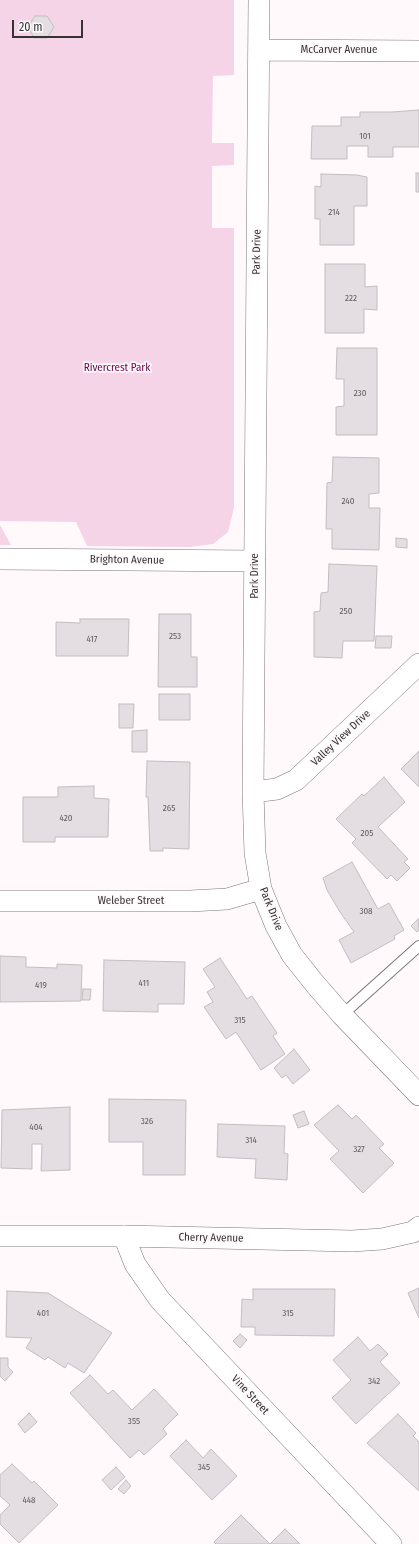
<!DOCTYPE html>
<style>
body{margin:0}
#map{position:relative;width:419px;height:1544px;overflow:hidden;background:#fff9fc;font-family:"Fira Sans Condensed",sans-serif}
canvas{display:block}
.scale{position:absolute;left:12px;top:20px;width:71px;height:18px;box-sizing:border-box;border:2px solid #353334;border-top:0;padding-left:5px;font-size:12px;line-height:14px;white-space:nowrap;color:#353334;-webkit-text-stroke:3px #fff9fc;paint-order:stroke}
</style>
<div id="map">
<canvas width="419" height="1544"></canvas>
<div class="scale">20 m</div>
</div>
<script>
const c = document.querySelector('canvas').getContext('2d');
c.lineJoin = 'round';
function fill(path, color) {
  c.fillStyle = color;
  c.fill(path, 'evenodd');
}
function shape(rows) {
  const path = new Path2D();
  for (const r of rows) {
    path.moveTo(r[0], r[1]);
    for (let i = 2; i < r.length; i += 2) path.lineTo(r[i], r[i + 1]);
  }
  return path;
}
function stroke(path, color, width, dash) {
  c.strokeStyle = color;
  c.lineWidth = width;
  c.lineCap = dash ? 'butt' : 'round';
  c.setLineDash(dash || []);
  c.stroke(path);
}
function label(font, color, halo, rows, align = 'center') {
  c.font = font + ' "Fira Sans Condensed",sans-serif';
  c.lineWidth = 3.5;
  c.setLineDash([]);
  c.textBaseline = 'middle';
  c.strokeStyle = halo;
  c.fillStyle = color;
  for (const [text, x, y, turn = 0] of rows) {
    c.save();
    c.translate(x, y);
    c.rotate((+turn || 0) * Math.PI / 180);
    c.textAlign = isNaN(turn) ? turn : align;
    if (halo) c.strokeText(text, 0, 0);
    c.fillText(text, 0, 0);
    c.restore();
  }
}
fill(shape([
 [0,0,234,0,234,75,213,76,212,143,234,143,234,165,212,166,212,228,234,228,234,508,228,532,213,544,190,547,87,546,76,522,0,521],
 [0,525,11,545,0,545]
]), '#f6d4e7');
const building = shape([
 [35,16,47,16,54,27,47,38,34,38,28,27,35,16],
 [419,110,419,147,393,147,393,157,368,157,368,146,347,146,347,159,311,159,312,126,341,126,341,117,360,117,360,112,392,112,419,110],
 [416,173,419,173,419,192,416,192,416,173],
 [321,174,357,175,367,177,367,206,354,206,354,245,320,245,320,219,315,219,315,186,321,187,321,174],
 [325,264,365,264,365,287,377,286,377,310,364,309,364,333,325,333,325,264],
 [337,348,377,348,377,435,336,435,336,407,344,406,344,379,336,379,337,348],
 [333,457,379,458,379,493,369,494,369,508,380,508,379,550,332,549,332,529,326,529,327,483,332,482,333,457],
 [396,538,407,539,407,548,396,547,396,538],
 [329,564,377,566,374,641,343,641,342,658,314,657,314,612,320,611,321,593,328,592,329,564],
 [159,614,191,614,191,657,197,657,197,687,158,687,159,614],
 [80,619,129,619,128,656,56,656,56,622,80,623,80,619],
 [376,636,392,636,391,648,375,648,376,636],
 [159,694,190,694,190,720,159,720,159,694],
 [119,704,134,704,133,728,119,728,119,704],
 [147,730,147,752,132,752,132,731,147,730],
 [419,751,419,787,401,769,419,751],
 [147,761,190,762,189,849,163,848,163,851,150,851,148,797,146,797,147,761],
 [384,777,405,802,378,827,408,859,404,862,410,868,397,881,391,875,387,879,352,843,356,839,336,819,362,794,364,796,384,777],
 [94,786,94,798,109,799,108,837,55,837,55,842,23,842,23,797,58,797,58,787,94,786],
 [352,862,378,909,389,903,404,930,394,936,395,939,351,963,339,940,354,932,340,912,327,890,323,878,352,862],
 [418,919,419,930,417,932,411,926,418,919],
 [0,956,26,957,26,967,57,968,57,964,82,965,81,1001,0,1002,0,956],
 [220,958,247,999,252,996,277,1033,273,1036,285,1054,261,1070,236,1032,226,1039,204,1007,213,1002,207,992,215,987,203,969,220,958],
 [104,960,185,962,184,1004,158,1004,158,1012,103,1011,104,960],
 [83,989,91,989,90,1000,82,1000,83,989],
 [294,1049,310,1070,293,1084,286,1075,282,1078,274,1068,294,1049],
 [109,1099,186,1100,185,1175,143,1175,143,1142,109,1142,109,1099],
 [338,1105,352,1119,356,1115,384,1144,379,1148,394,1163,363,1193,330,1159,339,1151,314,1125,338,1105],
 [70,1107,70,1170,41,1171,42,1144,32,1144,32,1169,1,1168,2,1110,70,1107],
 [304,1111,309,1124,298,1128,293,1115,304,1111],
 [218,1124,285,1126,284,1153,288,1154,287,1180,255,1178,256,1159,217,1157,218,1124],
 [419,1288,419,1318,408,1293,419,1288],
 [253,1289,335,1289,334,1336,255,1335,255,1327,241,1327,242,1299,253,1300,253,1289],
 [7,1291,48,1293,112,1333,84,1373,68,1363,65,1368,48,1357,45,1360,26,1348,32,1338,6,1337,7,1291],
 [240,1334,247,1340,240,1348,233,1341,240,1334],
 [358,1337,370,1351,378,1344,388,1354,380,1362,400,1383,356,1424,332,1398,351,1380,333,1360,358,1337],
 [0,1358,8,1358,8,1367,13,1372,5,1381,0,1376,0,1358],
 [90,1375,108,1394,113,1390,132,1410,154,1389,178,1414,163,1429,167,1434,144,1455,139,1450,130,1458,70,1393,90,1375],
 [29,1413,37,1422,25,1433,18,1424,29,1413],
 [398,1414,416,1433,413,1436,419,1442,419,1491,367,1443,398,1414],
 [186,1440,203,1458,211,1449,237,1476,212,1500,170,1456,186,1440],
 [12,1464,32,1483,34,1481,58,1505,19,1543,0,1524,0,1515,10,1505,0,1496,0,1475,12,1464],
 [116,1467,125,1477,111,1490,102,1480,116,1467],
 [126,1480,131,1486,124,1494,118,1489,126,1480],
 [241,1515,270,1544,216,1544,214,1542,241,1515],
 [285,1529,300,1544,270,1544,285,1529]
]);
fill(building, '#e4dde1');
stroke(building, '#c3bdc0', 1);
const lane = shape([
 [342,1015,419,946]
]);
const street = shape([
 [259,0,253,792,255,853,261,889,276,926,292,955,315,984,342,1015,419,1095],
 [259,50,419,51],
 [0,559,255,561],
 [253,792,277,789,296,780,419,664],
 [0,901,190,901,227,899,261,889],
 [0,1236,124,1236,352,1241,382,1239,413,1232,419,1227],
 [124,1236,135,1264,160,1300,391,1544]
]);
stroke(lane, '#7c7679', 12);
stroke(street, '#7c7679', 22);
stroke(lane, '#fff', 10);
stroke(street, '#fff', 21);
label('9px', '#615e5f', null, [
 ["101",365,136],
 ["214",334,212],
 ["222",351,298],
 ["230",360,393],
 ["240",348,501],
 ["250",346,611],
 ["253",175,636],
 ["417",92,639],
 ["265",169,808],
 ["420",66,818],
 ["205",367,833],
 ["308",366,911],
 ["411",144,983],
 ["419",41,985],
 ["315",240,1020],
 ["326",147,1121],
 ["404",36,1127],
 ["314",251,1140],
 ["327",359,1149],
 ["401",43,1313],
 ["315",288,1313],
 ["342",374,1381],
 ["355",134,1421],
 ["345",204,1467],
 ["448",29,1500]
]);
label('11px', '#353334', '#fff9fc', [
 ["McCarver Avenue",339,50],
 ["Park Drive",257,252,-89],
 ["Brighton Avenue",127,560,1],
 ["Park Drive",255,576,-90],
 ["Valley View Drive",341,738,-43],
 ["Weleber Street",131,901],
 ["Park Drive",271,909,68],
 ["Cherry Avenue",211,1238,1],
 ["Vine Street",250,1395,47]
]);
label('11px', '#6a004f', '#fff9fc', [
 ["Rivercrest Park",117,368]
]);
</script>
